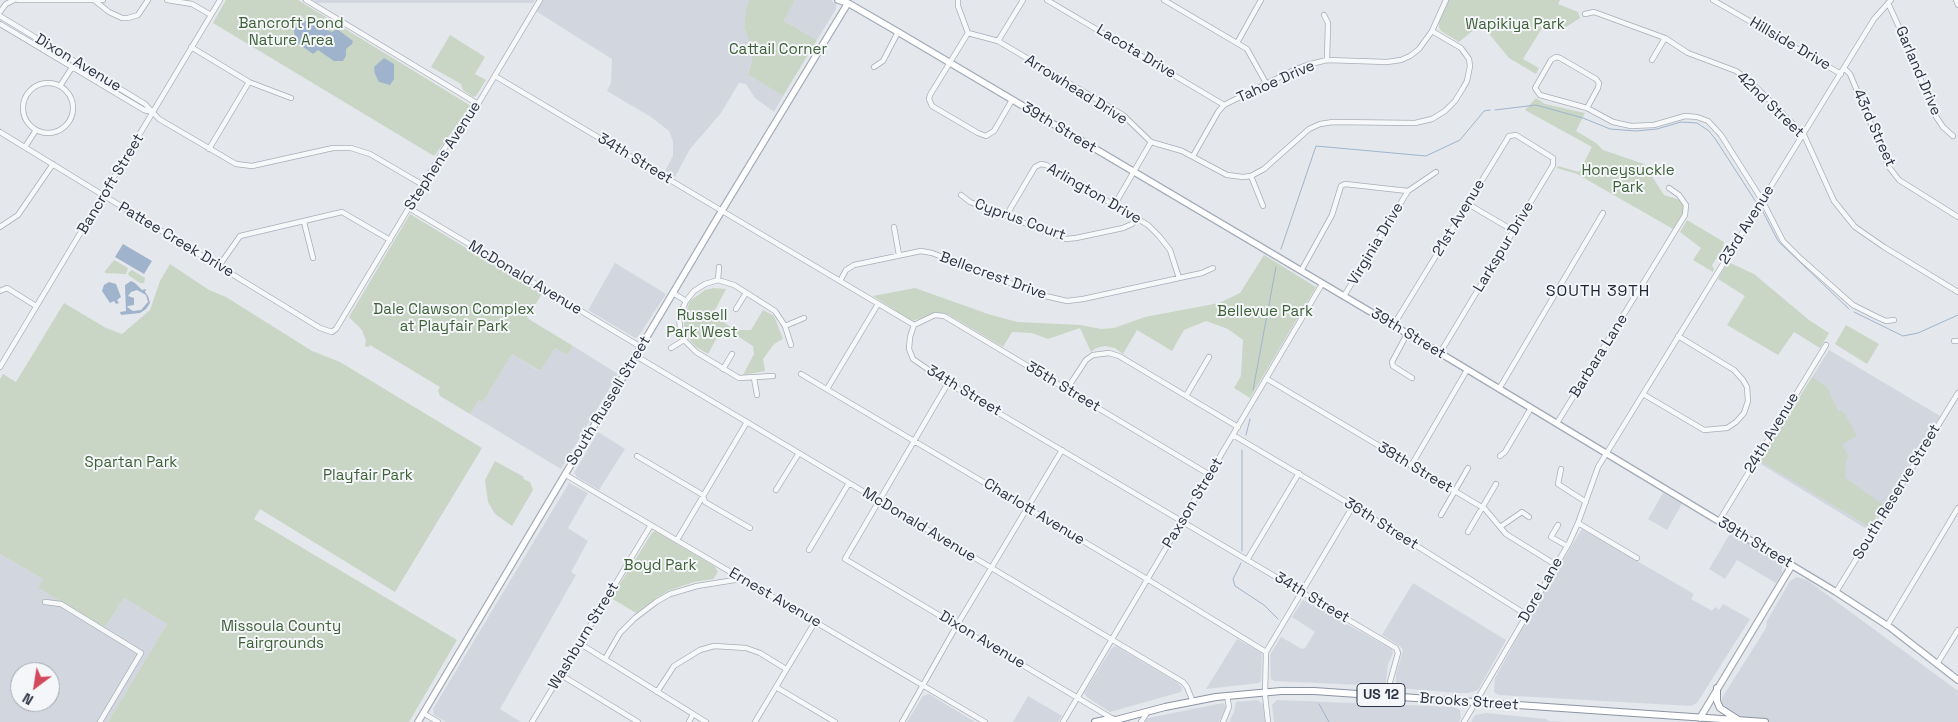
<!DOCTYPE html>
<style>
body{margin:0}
#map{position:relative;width:1958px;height:722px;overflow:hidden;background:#e4e7ec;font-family:"Space Grotesk",sans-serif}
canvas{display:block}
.north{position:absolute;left:10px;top:662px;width:50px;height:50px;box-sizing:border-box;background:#f4f6f9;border:1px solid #a4a8b1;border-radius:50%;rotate:211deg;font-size:14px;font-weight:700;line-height:20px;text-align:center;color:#2b3445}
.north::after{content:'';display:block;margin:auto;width:18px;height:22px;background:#d1495b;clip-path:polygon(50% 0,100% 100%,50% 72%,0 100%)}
</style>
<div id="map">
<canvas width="1958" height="722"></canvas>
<div class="north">N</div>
</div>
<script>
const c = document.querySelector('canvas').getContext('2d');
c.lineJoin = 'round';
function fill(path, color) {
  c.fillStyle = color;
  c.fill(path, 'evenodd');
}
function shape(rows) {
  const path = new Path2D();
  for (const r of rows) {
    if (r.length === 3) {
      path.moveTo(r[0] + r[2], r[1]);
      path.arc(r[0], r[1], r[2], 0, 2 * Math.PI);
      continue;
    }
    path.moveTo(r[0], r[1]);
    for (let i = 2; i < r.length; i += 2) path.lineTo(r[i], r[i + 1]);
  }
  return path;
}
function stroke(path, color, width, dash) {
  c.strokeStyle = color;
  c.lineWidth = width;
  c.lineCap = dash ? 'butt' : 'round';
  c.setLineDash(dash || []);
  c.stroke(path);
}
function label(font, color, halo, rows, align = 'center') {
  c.font = font + ' "Space Grotesk",sans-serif';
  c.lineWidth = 4;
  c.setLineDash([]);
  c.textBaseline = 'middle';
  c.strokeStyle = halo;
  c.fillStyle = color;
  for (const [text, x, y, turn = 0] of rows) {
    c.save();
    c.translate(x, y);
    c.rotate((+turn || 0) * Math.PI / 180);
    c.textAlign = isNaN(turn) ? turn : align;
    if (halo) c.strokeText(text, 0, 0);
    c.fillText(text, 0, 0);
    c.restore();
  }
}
fill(shape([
 [313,0,535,0,533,3,318,3],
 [543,0,749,0,746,8,744,28,750,43,752,61,748,73,783,96,774,112,755,98,746,84,739,83,721,113,690,149,675,177,665,171,673,156,673,141,669,131,651,117,607,91,611,83,612,59,536,11],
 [795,0,831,0,836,4,836,9,817,40,784,21],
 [615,263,666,294,638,337,635,338,588,310],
 [573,346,618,374,561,469,470,414,479,400,483,402,512,354,539,371,555,348,567,355],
 [1829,350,1940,416,1868,530,1759,463],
 [598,432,625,449,599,490,577,477,574,473],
 [569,483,588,493,568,528,588,541,571,572,576,575,500,709,521,722,446,722,434,715,433,709],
 [1663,493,1682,504,1667,530,1648,519],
 [1582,529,1694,594,1691,599,1712,611,1715,607,1719,610,1723,604,1750,619,1697,703,1691,706,1499,695,1494,692,1495,678,1540,597],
 [1731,532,1779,560,1782,566,1782,573,1776,583,1737,560,1725,579,1709,569],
 [0,554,43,579,38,588,105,627,124,598,167,624,108,722,0,722],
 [20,672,50,672,50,702,20,702],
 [1797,577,1807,580,1958,691,1958,722,1726,722,1727,708,1722,704,1722,698,1766,628,1767,621,1790,581],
 [1413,583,1506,640,1478,690,1468,693,1455,693,1401,688,1396,684,1396,674,1403,650,1400,646,1382,635],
 [1303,600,1392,649,1393,653,1388,664,1386,682,1383,686,1274,681,1271,679,1270,655,1281,637,1302,649,1305,648,1315,632,1292,617],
 [1237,639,1262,653,1261,681,1259,683,1206,689],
 [1116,646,1178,683,1182,688,1181,692,1110,712,1087,697,1084,693,1112,648],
 [929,694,975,722,907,722,923,696],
 [1028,696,1062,716,1058,722,1013,722],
 [1257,700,1263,704,1265,722,1229,722,1234,712,1236,702],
 [1277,700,1454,707,1460,710,1461,718,1459,722,1274,722,1272,705],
 [1223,703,1226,707,1219,722,1142,722,1148,718],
 [1486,713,1546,719,1549,721,1567,722,1471,722,1475,715]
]), '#d2d6de');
fill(shape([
 [226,0,298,0,471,106,434,156,213,23],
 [749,0,795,0,784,21,817,40,783,96,748,74,752,61,750,43,744,28,746,8],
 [1449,0,1560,0,1558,4,1578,12,1580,18,1563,29,1547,20,1523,59,1539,68,1536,74,1509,58,1481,24,1459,42,1441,31,1439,27,1439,22],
 [450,35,485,57,475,74,486,80,476,96,473,97,463,90,461,84,431,67],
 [1536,98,1545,104,1585,113,1576,131,1596,143,1603,150,1644,164,1664,195,1680,200,1683,206,1683,213,1673,229,1577,174,1557,168,1558,166,1579,172,1592,147,1525,110],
 [410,214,542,294,527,318,573,346,567,355,555,348,540,371,512,354,483,402,479,400,470,414,440,396,438,391,440,387,370,345,368,347,365,346,366,341,362,330,349,317],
 [1687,220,1724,242,1723,249,1712,265,1714,269,1713,272,1693,260,1701,248,1680,232],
 [1264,255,1316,287,1250,398,1234,388,1241,376,1243,340,1228,329,1206,321,1184,330,1172,351,1137,330,1123,354,1115,348,1105,346,1096,348,1091,352,1080,328,1048,339,1032,333,1012,332,1003,347,949,315,938,313,912,321,873,296,915,288,988,314,1017,322,1080,325,1101,329,1114,328,1145,317,1219,303,1240,293],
 [114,260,128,268,126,274,105,273,105,271],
 [1728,262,1754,274,1809,320,1829,333,1820,348,1794,332,1778,355,1727,325,1745,296,1718,279],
 [170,264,209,290,226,297,312,351,340,362,482,448,395,592,260,509,254,519,457,640,409,722,108,722,167,624,124,598,105,627,38,588,43,579,0,554,0,379,3,374,16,382,64,303,106,328,122,334,150,310,160,281],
 [132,270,145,278,144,283,140,283,128,275,129,272],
 [714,288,726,289,715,310,718,318,735,330,751,330,763,310,774,316,783,339,774,344,763,359,765,371,743,375,754,354,753,346,734,334,730,338,720,332,708,354,695,346,687,337,684,325,685,315,690,301,705,290],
 [1846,325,1879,344,1867,364,1835,344],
 [1812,377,1827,387,1838,411,1841,410,1842,413,1844,412,1857,436,1842,444,1849,457,1846,461,1845,478,1884,505,1870,527,1760,461],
 [495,461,524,477,523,479,530,482,533,490,512,526,495,514,488,502,485,480],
 [655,531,714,566,718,572,713,579,694,582,670,590,655,599,636,613,611,598,652,533]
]), '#c9d6c5');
fill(shape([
 [307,20,309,24,332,32,337,29,353,41,352,44,346,49,346,56,343,61,334,61,318,50,313,54,295,41,294,28],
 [384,58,394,64,394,79,390,85,379,82,375,74,374,67],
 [123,244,152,261,144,274,115,257],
 [131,281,135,283,142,290,146,289,145,292,148,296,150,303,146,309,140,313,121,315,120,312,126,311,125,285],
 [137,290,146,295,148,302,141,310,133,311,127,307,128,306,134,305,134,298,128,296,131,292],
 [109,282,116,284,121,297,117,300,119,303,116,304,114,301,110,303,102,291,104,285]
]), '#9fb4cc');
stroke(shape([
 [1495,110,1536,105,1583,118,1610,129,1636,131,1657,129,1681,122,1697,123,1709,131,1716,140,1756,202],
 [1761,208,1778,241,1849,309],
 [1281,249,1316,146,1426,156,1460,140,1484,111,1490,110],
 [1854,312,1903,336,1918,333,1958,315],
 [1253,390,1276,267],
 [1246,435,1250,419],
 [1242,551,1242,450],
 [1241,563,1233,579,1235,586,1264,605,1278,619],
 [1319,704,1329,722]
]), '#9fb4cc', 1);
const minor = shape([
 [18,0,103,0],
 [94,0,109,12,122,18,128,18,138,15,148,0],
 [167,0,192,4,211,15],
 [306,0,478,104],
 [958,0,958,6,968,33],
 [1047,0,1224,105],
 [1164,0,1247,49,1266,83],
 [1713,0,1841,74],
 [1956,0,1958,5],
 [1888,3,1905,40,1935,115,1943,127,1953,136],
 [0,12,6,4,14,0],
 [1585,14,1594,12,1665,38,1688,53,1736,71,1750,81,1804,135,1834,201,1855,227,1884,247,1958,292],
 [1324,15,1328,23,1327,60],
 [0,16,145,104,159,119,236,164,252,166,333,148,351,148,370,154,423,185],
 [0,24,144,110,152,112],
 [968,33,998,41,1123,115,1151,142,1182,151,1227,175,1243,177,1251,176,1264,169,1309,129,1320,124,1333,122,1415,123,1432,119,1445,111,1455,101,1463,88,1467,81,1470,66,1469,59,1461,48,1432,31],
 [968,33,930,95,929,99,932,106,978,133,986,136,994,131,1012,100],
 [998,41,1023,0],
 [1237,43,1261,0],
 [191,47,249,82,291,98],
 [1652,60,1665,38],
 [874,67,883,61,898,32],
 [1844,68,1850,74,1889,167,1899,180,1958,217],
 [495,76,914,325,910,337,909,349,913,359,948,383,1396,648,1398,653,1390,682,1390,696],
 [48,108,25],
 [60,86,73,66],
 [1587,108,1598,88,1599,83,1596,79,1560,58,1556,57,1551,60,1535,88,1540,95,1587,108,1613,122,1631,126,1654,125,1685,116,1697,117,1708,121,1721,135,1762,200,1783,241,1800,258,1853,305,1877,317,1886,321,1894,320],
 [0,132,320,328,332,332,336,329,446,146,469,119,540,0],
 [25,147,36,130],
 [209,149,249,82],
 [1193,156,1218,112,1224,105,1296,69,1307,65,1327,60,1387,62,1401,60,1410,56,1419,49,1432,31,1446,0],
 [1251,176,1263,206],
 [961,195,970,202,1066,239,1076,238,1123,228,1132,224,1136,218],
 [1115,204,1151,142],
 [1468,204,1514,231],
 [409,208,641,347],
 [1006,216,1035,167,1041,164,1046,165,1148,225,1159,236,1170,250,1179,278],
 [304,222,313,258],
 [0,227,18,215,53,164],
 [894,227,899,255],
 [219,266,240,236,342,212,390,240],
 [1301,271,1332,215,1341,186,1345,184,1408,191],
 [718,280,719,267],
 [840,281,846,270,854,265,921,251,932,253,1041,295,1067,301,1083,299,1202,273,1213,268],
 [0,291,7,288,36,306],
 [673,293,686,301],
 [1344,296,1408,191,1436,172],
 [736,309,746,293],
 [914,325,935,315,944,316,1210,475],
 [785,326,804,318],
 [1393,326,1506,141,1509,136,1516,135,1553,158,1553,165,1440,353],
 [1407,334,1392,362,1393,366,1412,378],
 [1954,341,1958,341],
 [671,348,684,340],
 [636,356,1183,682,1187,687,1193,702],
 [0,367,220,0],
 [723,369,732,354],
 [801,374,1147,579,1266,652],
 [773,376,739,378,696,352,684,340,680,328,679,317,686,301,694,291,705,284,718,280,734,285,775,311,785,326,791,345],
 [754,378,757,395],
 [1267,379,1485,509,1506,534,1556,565],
 [948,383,845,559,1113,719],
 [827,389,878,304],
 [1067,389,1086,360,1093,355,1109,353,1119,356,1238,427],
 [1499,389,1603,213],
 [1643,394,1704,430,1727,428,1736,422,1744,413,1748,401,1747,387,1743,380,1734,370,1678,336],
 [1186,396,1209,357],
 [1557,423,1685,215,1686,205,1679,195,1669,188],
 [1233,435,1353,506,1527,615],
 [637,456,703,495,705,502,750,528],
 [1500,456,1505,452,1531,408],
 [1411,466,1467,370],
 [1561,469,1558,484,1586,502],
 [566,475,985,722],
 [776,490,799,453],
 [1441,515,1468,468],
 [1719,521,1826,345],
 [1578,523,1637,558],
 [1558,525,1551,537,1567,546],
 [1500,527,1522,512,1529,517],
 [1468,532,1496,484],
 [677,540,747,422],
 [809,550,849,483],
 [1247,560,1299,473],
 [1836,592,1958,393],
 [45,602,61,604,141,653,100,722],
 [1887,626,1958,508],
 [579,643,706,722],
 [605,659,620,633,635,618,656,602,670,594,697,586,741,579],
 [1937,664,1958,630],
 [561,675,638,722],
 [776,687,835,722],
 [657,692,674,666,700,650,714,646,746,648,760,653,786,669],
 [423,713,438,722],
 [532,722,651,525],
 [689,722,693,714],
 [755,722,815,622],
 [902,722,957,625,1062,450],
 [1063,722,1322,284],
 [1141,722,1147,713],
 [1223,722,1229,707,1227,696],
 [1268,722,1265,695,1266,652,1353,506],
 [1464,722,1569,543,1578,523,1598,467,1874,19,1891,0]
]);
const major = shape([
 [838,0,848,3,898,32,1440,353,1836,592,1891,628,1958,680],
 [1700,718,1792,565],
 [418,722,718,217,848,3]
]);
const highway = shape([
 [1717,688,1717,701,1720,708,1737,719],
 [1095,722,1109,719,1116,720,1165,707,1216,697,1281,691,1314,691,1765,722]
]);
stroke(minor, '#a9aeb7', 6);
stroke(major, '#a3abb8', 8);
stroke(highway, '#8b94a3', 8);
stroke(minor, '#f7f8fa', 4.5);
stroke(major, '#fff', 5.5);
stroke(highway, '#fff', 6);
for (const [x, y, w] of [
 [1381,695,48]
]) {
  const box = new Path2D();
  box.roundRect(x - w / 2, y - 11.5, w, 23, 4);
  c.fillStyle = '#f4f6f9';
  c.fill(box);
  stroke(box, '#2b3445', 1);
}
label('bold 14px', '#2b3445', null, [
 ["US 12",1381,695]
]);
label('15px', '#3f6138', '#f4f6f9', [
 ["Bancroft Pond",291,24],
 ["Nature Area",291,41],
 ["Wapikiya Park",1515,25],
 ["Cattail Corner",778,50],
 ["Honeysuckle",1628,171],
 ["Park",1628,188],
 ["Dale Clawson Complex",454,310],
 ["at Playfair Park",454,327],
 ["Bellevue Park",1265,312],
 ["Russell",702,316],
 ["Park West",702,333],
 ["Spartan Park",131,463],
 ["Playfair Park",368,476],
 ["Boyd Park",660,566],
 ["Missoula County",281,627],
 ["Fairgrounds",281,644]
]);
label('15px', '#2b3445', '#f4f6f9', [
 ["Hillside Drive",1790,44,30],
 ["Lacota Drive",1136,52,31],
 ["Dixon Avenue",78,63,31],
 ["Garland Drive",1918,71,67],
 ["Tahoe Drive",1276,82,-24],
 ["Arrowhead Drive",1076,90,32],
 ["42nd Street",1770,105,44],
 ["39th Street",1059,128,31],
 ["43rd Street",1874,128,66],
 ["Stephens Avenue",443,156,-57],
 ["34th Street",635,159,31],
 ["Bancroft Street",111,184,-59],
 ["Arlington Drive",1094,194,30],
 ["21st Avenue",1459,218,-59],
 ["Cyprus Court",1020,220,20],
 ["23rd Avenue",1747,225,-58],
 ["Pattee Creek Drive",176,240,31],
 ["Virginia Drive",1376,244,-59],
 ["Larkspur Drive",1504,247,-59],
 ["Bellecrest Drive",993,276,20],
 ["McDonald Avenue",525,278,31],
 ["39th Street",1408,334,31],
 ["Barbara Lane",1599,356,-58],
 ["35th Street",1063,387,31],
 ["34th Street",964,391,31],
 ["South Russell Street",609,401,-59],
 ["24th Avenue",1772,433,-59],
 ["38th Street",1415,468,31],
 ["South Reserve Street",1897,492,-59],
 ["Paxson Street",1193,503,-59],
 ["Charlott Avenue",1034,512,31],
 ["36th Street",1381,524,32],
 ["McDonald Avenue",919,525,31],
 ["39th Street",1755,543,31],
 ["Dore Lane",1541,590,-60],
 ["Ernest Avenue",775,598,30],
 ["34th Street",1312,598,31],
 ["Washburn Street",584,636,-59],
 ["Dixon Avenue",982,640,31],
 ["Brooks Street",1469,702,4]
]);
c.letterSpacing = '1px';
label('16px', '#1d2536', '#f4f6f9', [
 ["SOUTH 39TH",1598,292]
]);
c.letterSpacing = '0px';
</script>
